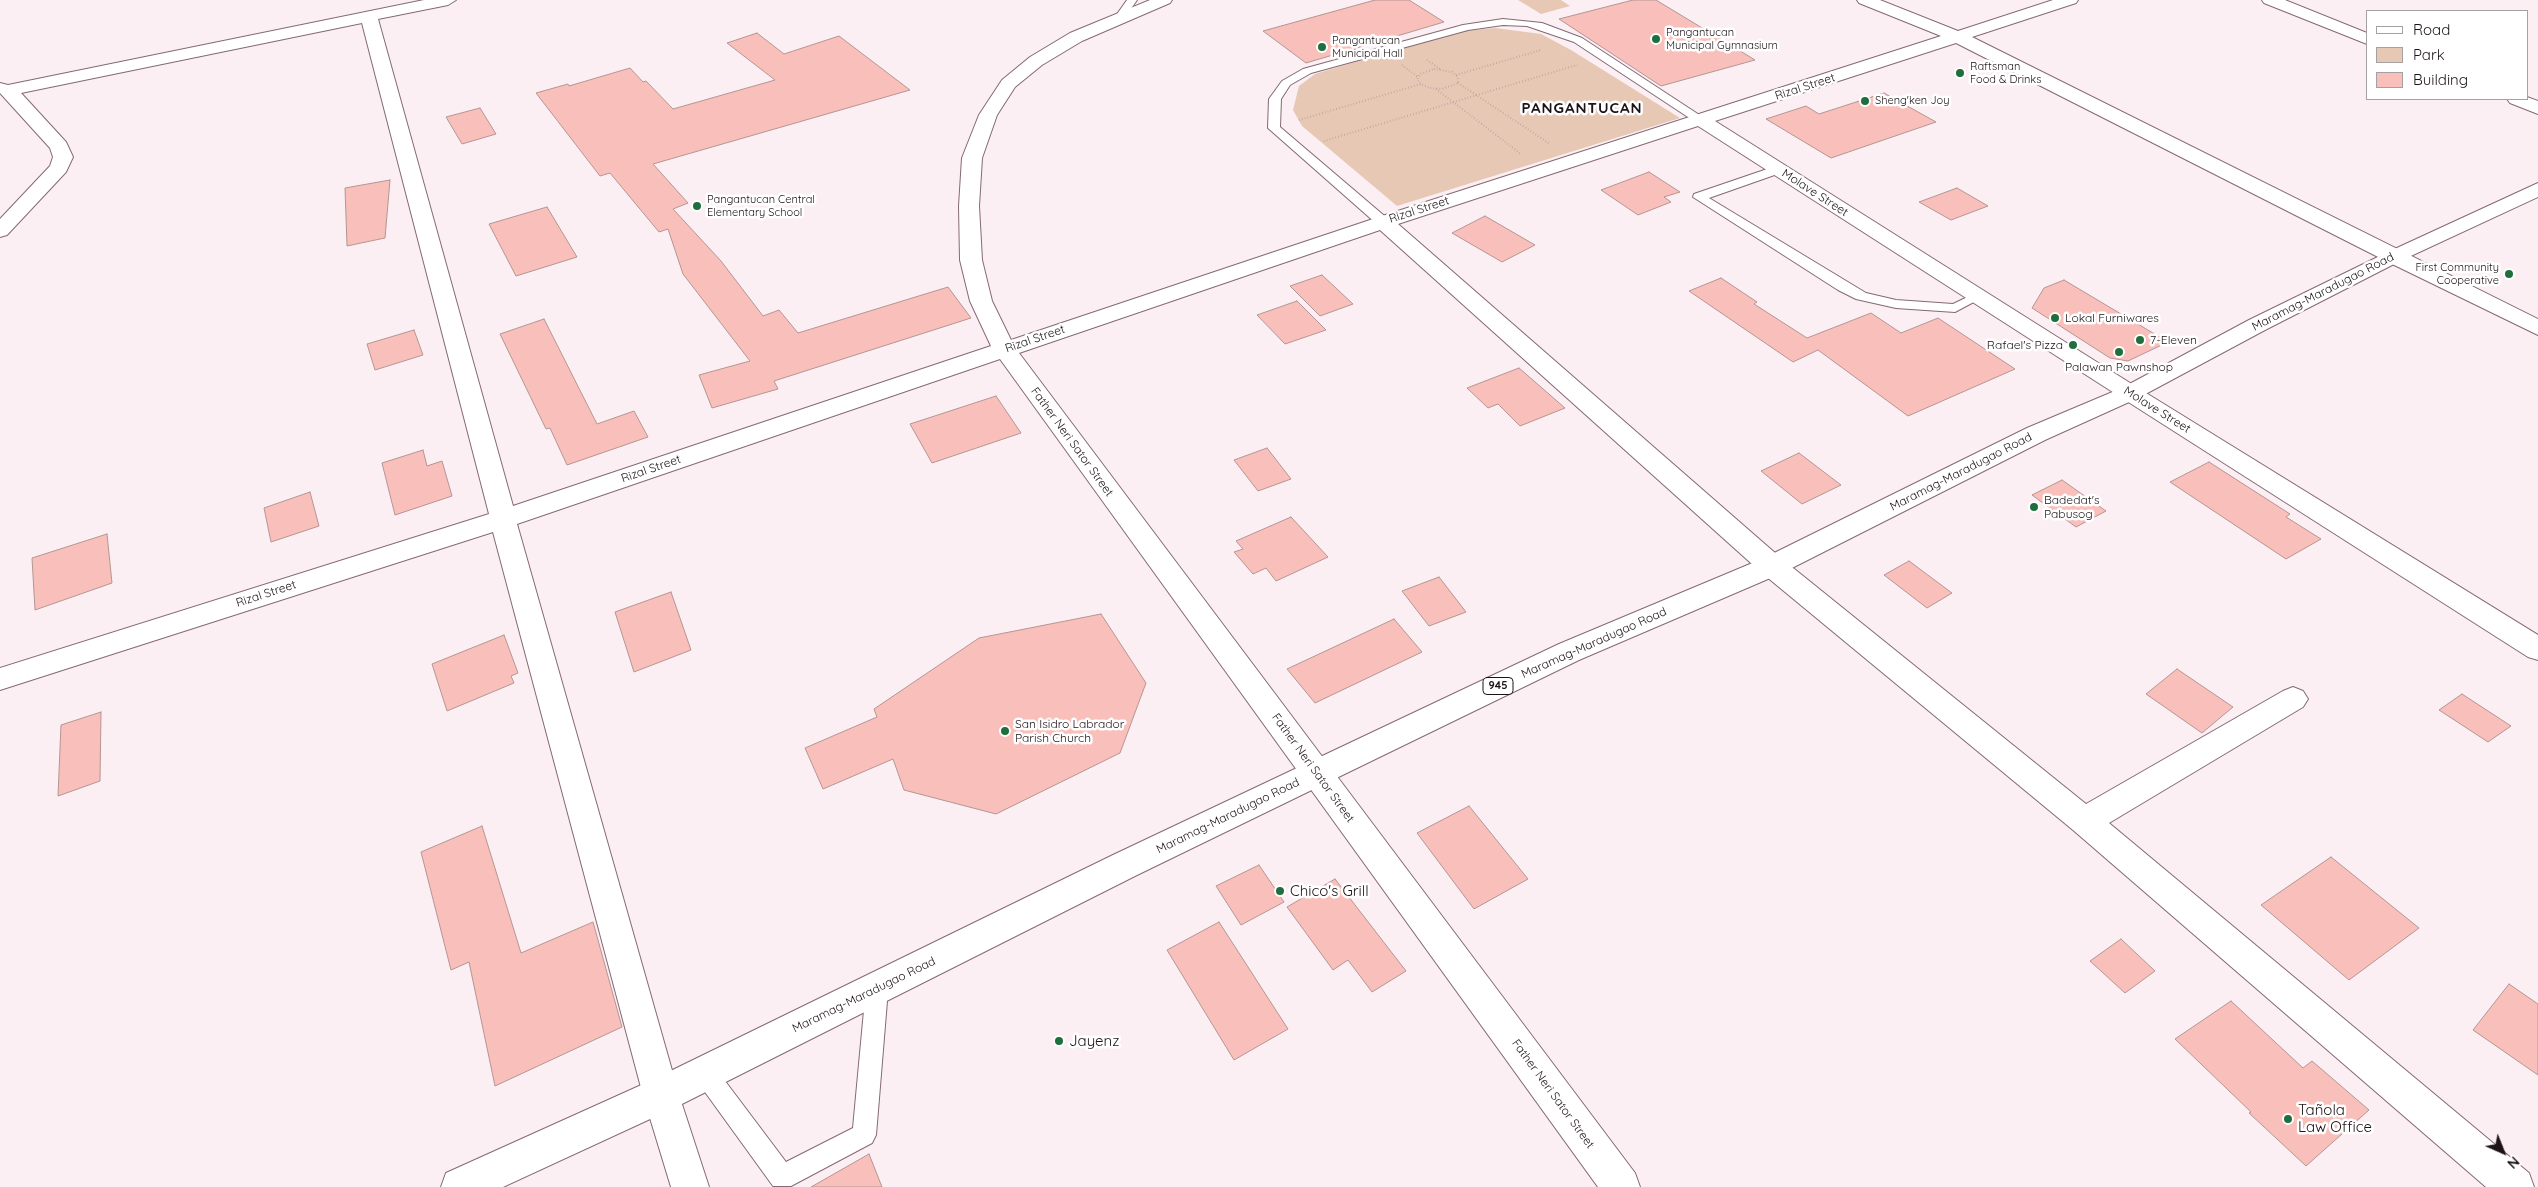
<!DOCTYPE html>
<meta charset="utf-8">
<style>
body{margin:0}
#map{position:relative;width:2538px;height:1187px;overflow:hidden;background:#fceff4;font-family:Quicksand,sans-serif}
canvas{display:block}
.legend{position:absolute;left:2366px;top:10px;width:162px;height:90px;box-sizing:border-box;background:#fff;border:1px solid #a5a1a2;margin:0;padding:6px 9px;list-style:none;font-size:15px;color:#1d1317}
.legend li{display:flex;align-items:center;gap:10px;height:25px}
.legend b{width:25px;border:1px solid #a5a1a2}
.north{position:absolute;left:2478px;top:1127px;width:50px;height:50px;-webkit-text-stroke:4px #fff;paint-order:stroke;rotate:136deg;font-size:14px;font-weight:700;line-height:20px;text-align:center;color:#1d1317}
.north::after{content:'';display:block;margin:auto;width:18px;height:22px;background:#1d1317;clip-path:polygon(50% 0,100% 100%,50% 72%,0 100%)}
</style>
<div id="map">
<canvas width="2538" height="1187"></canvas>
<ul class="legend">
<li><b style="height:6px;background:#fff"></b>Road</li>
<li><b style="height:14px;background:#e7c8b4"></b>Park</li>
<li><b style="height:14px;background:#f9bfba"></b>Building</li>
</ul>
<div class="north">N</div>
</div>
<script>
const c = document.querySelector('canvas').getContext('2d');
c.lineJoin = 'round';
function fill(path, color) {
  c.fillStyle = color;
  c.fill(path, 'evenodd');
}
function shape(rows) {
  const path = new Path2D();
  for (const r of rows) {
    path.moveTo(r[0], r[1]);
    for (let i = 2; i < r.length; i += 2) path.lineTo(r[i], r[i + 1]);
  }
  return path;
}
function stroke(path, color, width, dash) {
  c.strokeStyle = color;
  c.lineWidth = width;
  c.lineCap = dash ? 'butt' : 'round';
  c.setLineDash(dash || []);
  c.stroke(path);
}
function label(font, color, halo, rows, align = 'center') {
  c.font = font + ' Quicksand,sans-serif';
  c.lineWidth = 5;
  c.setLineDash([]);
  c.textBaseline = 'middle';
  c.strokeStyle = halo;
  c.fillStyle = color;
  for (const [text, x, y, turn = 0] of rows) {
    c.save();
    c.translate(x, y);
    c.rotate((+turn || 0) * Math.PI / 180);
    c.textAlign = isNaN(turn) ? turn : align;
    if (halo) c.strokeText(text, 0, 0);
    c.fillText(text, 0, 0);
    c.restore();
  }
}
fill(shape([
 [1518,0,1561,0,1570,6,1541,14],
 [1495,28,1541,34,1571,50,1680,118,1397,206,1302,126,1293,110,1299,86,1315,74,1452,32]
]), '#e7c8b4');
const building = shape([
 [1375,0,1409,0,1444,22,1306,63,1263,31,1375,0],
 [1633,0,1656,0,1755,60,1661,86,1559,19,1633,0],
 [757,33,784,54,839,36,910,90,653,164,688,203,673,209,721,261,763,316,779,310,798,333,948,287,971,318,774,381,778,389,712,408,699,375,750,361,683,274,668,229,659,232,610,173,600,176,536,93,568,84,569,86,630,68,643,82,646,81,673,109,775,80,727,43,757,33],
 [1884,93,1936,122,1831,158,1766,119,1806,106,1819,114,1884,93],
 [480,108,496,134,462,144,446,117,480,108],
 [1649,172,1680,192,1664,197,1671,202,1638,215,1601,190,1649,172],
 [390,180,385,238,347,246,345,188,390,180],
 [1957,188,1988,206,1951,220,1919,202,1957,188],
 [547,207,577,257,516,276,489,224,547,207],
 [1485,216,1535,245,1502,262,1452,233,1485,216],
 [1322,275,1353,304,1320,316,1290,286,1322,275],
 [1721,278,1757,302,1754,304,1807,338,1871,313,1901,333,1938,318,2015,369,1908,416,1818,350,1793,362,1689,291,1721,278],
 [2064,280,2168,342,2128,361,2110,358,2032,308,2044,288,2064,280],
 [1297,301,1326,330,1285,344,1257,315,1297,301],
 [544,319,597,424,634,411,648,437,567,465,550,428,546,429,500,334,544,319],
 [414,330,423,355,375,370,367,344,414,330],
 [1519,368,1565,408,1520,426,1498,404,1488,408,1467,388,1519,368],
 [996,396,1021,433,932,463,910,424,996,396],
 [1267,448,1291,479,1258,491,1234,460,1267,448],
 [423,450,427,466,442,461,452,496,395,515,382,463,423,450],
 [1799,453,1841,485,1802,504,1761,471,1799,453],
 [2209,462,2290,514,2286,517,2321,539,2286,559,2170,482,2209,462],
 [2062,480,2106,511,2076,527,2032,495,2062,480],
 [310,492,319,526,271,542,264,508,310,492],
 [1291,517,1328,557,1276,581,1266,568,1253,574,1234,552,1243,549,1236,541,1291,517],
 [107,534,112,583,35,610,32,558,107,534],
 [1909,561,1952,593,1927,608,1884,575,1909,561],
 [1439,577,1466,612,1429,626,1402,591,1439,577],
 [671,592,691,650,634,672,615,612,671,592],
 [1101,614,1146,683,1120,753,996,814,904,790,893,759,823,789,805,748,877,717,874,709,979,638,1101,614],
 [1394,619,1422,652,1315,703,1287,669,1394,619],
 [504,635,518,673,511,676,514,683,447,711,432,664,504,635],
 [2177,669,2233,707,2202,733,2146,694,2177,669],
 [2462,694,2511,726,2488,742,2439,710,2462,694],
 [101,712,100,781,58,796,61,725,101,712],
 [1469,806,1528,879,1474,909,1417,833,1469,806],
 [482,826,521,953,593,922,622,1027,495,1086,469,962,451,970,421,852,482,826],
 [2331,857,2419,928,2349,980,2261,905,2331,857],
 [1259,865,1284,902,1241,925,1216,886,1259,865],
 [1335,879,1406,971,1372,992,1348,960,1333,970,1287,907,1335,879],
 [1219,922,1288,1029,1234,1060,1167,950,1219,922],
 [2121,939,2155,971,2125,993,2090,961,2121,939],
 [2509,984,2538,1004,2538,1075,2473,1030,2509,984],
 [2231,1001,2303,1068,2312,1061,2369,1110,2306,1166,2249,1113,2251,1112,2175,1039,2231,1001],
 [869,1154,882,1187,811,1187,869,1154]
]);
fill(building, '#f9bfba');
stroke(building, '#b49593', 1);
const lane = shape([
 [1127,0,1137,0,1124,19,1116,19,1115,17,1127,0],
 [1503,19,1542,23,1582,38,1707,120,1705,123,1697,123,1574,42,1527,26,1503,25,1468,30,1311,73,1290,85,1281,99,1280,127,1388,219,1390,222,1383,226,1378,225,1268,128,1269,99,1282,81,1303,69,1463,25,1503,19],
 [1779,165,1783,166,1785,169,1783,172,1709,198,1866,293,1896,300,1953,304,1978,292,1985,296,1955,312,1896,308,1856,299,1838,290,1693,197,1694,194,1779,165],
 [877,979,885,982,888,989,876,1135,872,1143,791,1186,773,1186,697,1081,693,1073,697,1065,705,1062,713,1065,786,1162,853,1128,866,989,869,982,877,979]
]);
const street = shape([
 [424,0,456,0,448,5,378,19,513,506,991,346,970,301,960,260,959,206,962,158,979,115,1002,80,1030,57,1070,33,1150,0,1172,0,1170,3,1082,41,1042,65,1015,87,997,115,982,158,979,206,982,260,992,301,1011,340,1376,218,1941,36,1859,3,1857,0,1880,0,1958,31,2053,0,2078,0,2076,3,1972,37,2538,319,2538,335,2386,261,1956,43,1715,121,2138,388,2142,393,2138,398,2130,401,2122,398,1698,126,1398,224,1782,559,2086,804,2283,691,2293,687,2303,691,2308,699,2303,707,2109,823,2529,1173,2534,1187,2486,1187,2073,830,1762,573,1380,230,1019,353,1635,1173,1640,1187,1598,1187,1000,359,517,524,679,1095,709,1187,671,1187,643,1095,493,532,0,690,0,668,489,514,362,23,21,93,66,142,73,157,66,172,7,235,0,237,0,219,50,166,53,157,50,148,0,93,0,83,8,85,424,0],
 [2262,0,2285,0,2367,33,2367,44,2264,3,2262,0],
 [2527,97,2538,101,2538,114,2510,103,2507,99,2527,99,2527,97]
]);
const secondary = shape([
 [2130,385,2138,388,2538,635,2538,660,2528,657,2122,398,2118,393,2122,388,2130,385]
]);
const primary = shape([
 [2538,183,2538,197,2400,261,2265,330,2138,398,2045,440,1782,573,1579,660,1137,875,674,1108,503,1187,441,1187,446,1173,648,1082,1113,855,1559,644,1762,559,2027,428,2122,388,2249,320,2386,253,2538,183]
]);
stroke(lane, '#846974', 2);
stroke(street, '#846974', 2);
stroke(secondary, '#846974', 2);
stroke(primary, '#846974', 2);
stroke(shape([
 [1427,60,1440,69],
 [1402,65,1418,77],
 [1434,69,1452,72,1458,77,1458,83,1442,89,1430,88,1421,84,1417,79,1420,74,1434,69],
 [1456,75,1541,50],
 [1458,83,1550,144],
 [1436,89,1521,154],
 [1299,120,1421,84],
 [1324,141,1577,65]
]), '#a1959a', 2, [0.5, 2.5]);
fill(lane, '#fff');
fill(street, '#fff');
fill(secondary, '#fff');
fill(primary, '#fff');
for (const [x, y, r, color] of [
 [1656,39,5,"#1e6e3e"],
 [1322,47,5,"#1e6e3e"],
 [1960,73,5,"#1e6e3e"],
 [1865,101,5,"#1e6e3e"],
 [697,206,5,"#1e6e3e"],
 [2509,274,5,"#1e6e3e"],
 [2055,318,5,"#1e6e3e"],
 [2140,340,5,"#1e6e3e"],
 [2073,345,5,"#1e6e3e"],
 [2119,352,5,"#1e6e3e"],
 [2034,507,5,"#1e6e3e"],
 [1005,731,5,"#1e6e3e"],
 [1280,891,5,"#1e6e3e"],
 [1059,1041,5,"#1e6e3e"],
 [2288,1119,5,"#1e6e3e"]
]) {
  const dot = new Path2D();
  dot.arc(x, y, r, 0, 2 * Math.PI);
  c.fillStyle = color;
  c.fill(dot);
  stroke(dot, '#fff', 2);
}
label('11px', '#1d1317', '#fff', [
 ["Pangantucan",1666,33],
 ["Municipal Gymnasium",1666,46],
 ["Pangantucan",1332,41],
 ["Municipal Hall",1332,54],
 ["Raftsman",1970,67],
 ["Food & Drinks",1970,80],
 ["Sheng'ken Joy",1875,101],
 ["Pangantucan Central",707,200],
 ["Elementary School",707,213],
 ["First Community",2499,268,"right"],
 ["Cooperative",2499,281,"right"]
], 'left');
for (const [x, y, w] of [
 [1498,686,30]
]) {
  const box = new Path2D();
  box.roundRect(x - w / 2, y - 8.5, w, 17, 4);
  c.fillStyle = '#fff';
  c.fill(box);
  stroke(box, '#1d1317', 1);
}
label('bold 11px', '#1d1317', null, [
 ["945",1498,686]
]);
label('12px', '#1d1317', '#fff', [
 ["Rizal Street",1805,87,-18],
 ["Molave Street",1815,193,33],
 ["Rizal Street",1419,210,-18],
 ["Maramag-Maradugao Road",2323,292,-27],
 ["Rizal Street",1035,339,-19],
 ["Molave Street",2157,410,32],
 ["Father Neri Sator Street",1072,442,54],
 ["Rizal Street",651,469,-19],
 ["Maramag-Maradugao Road",1961,472,-27],
 ["Rizal Street",266,594,-18],
 ["Maramag-Maradugao Road",1594,643,-24],
 ["Father Neri Sator Street",1313,768,54],
 ["Maramag-Maradugao Road",1228,816,-26],
 ["Maramag-Maradugao Road",864,995,-26],
 ["Father Neri Sator Street",1553,1094,54]
]);
label('12px', '#1d1317', '#fff', [
 ["Lokal Furniwares",2065,318],
 ["7-Eleven",2150,340],
 ["Rafael's Pizza",2063,345,"right"],
 ["Palawan Pawnshop",2119,367,"center"],
 ["Badedat's",2044,500],
 ["Pabusog",2044,514],
 ["San Isidro Labrador",1015,724],
 ["Parish Church",1015,738]
], 'left');
c.letterSpacing = '1px';
label('bold 15px', '#1d1317', '#fff', [
 ["PANGANTUCAN",1582,108]
]);
c.letterSpacing = '0px';
label('15px', '#1d1317', '#fff', [
 ["Chico's Grill",1290,891],
 ["Jayenz",1069,1041],
 ["Tañola",2298,1110],
 ["Law Office",2298,1127]
], 'left');
</script>
